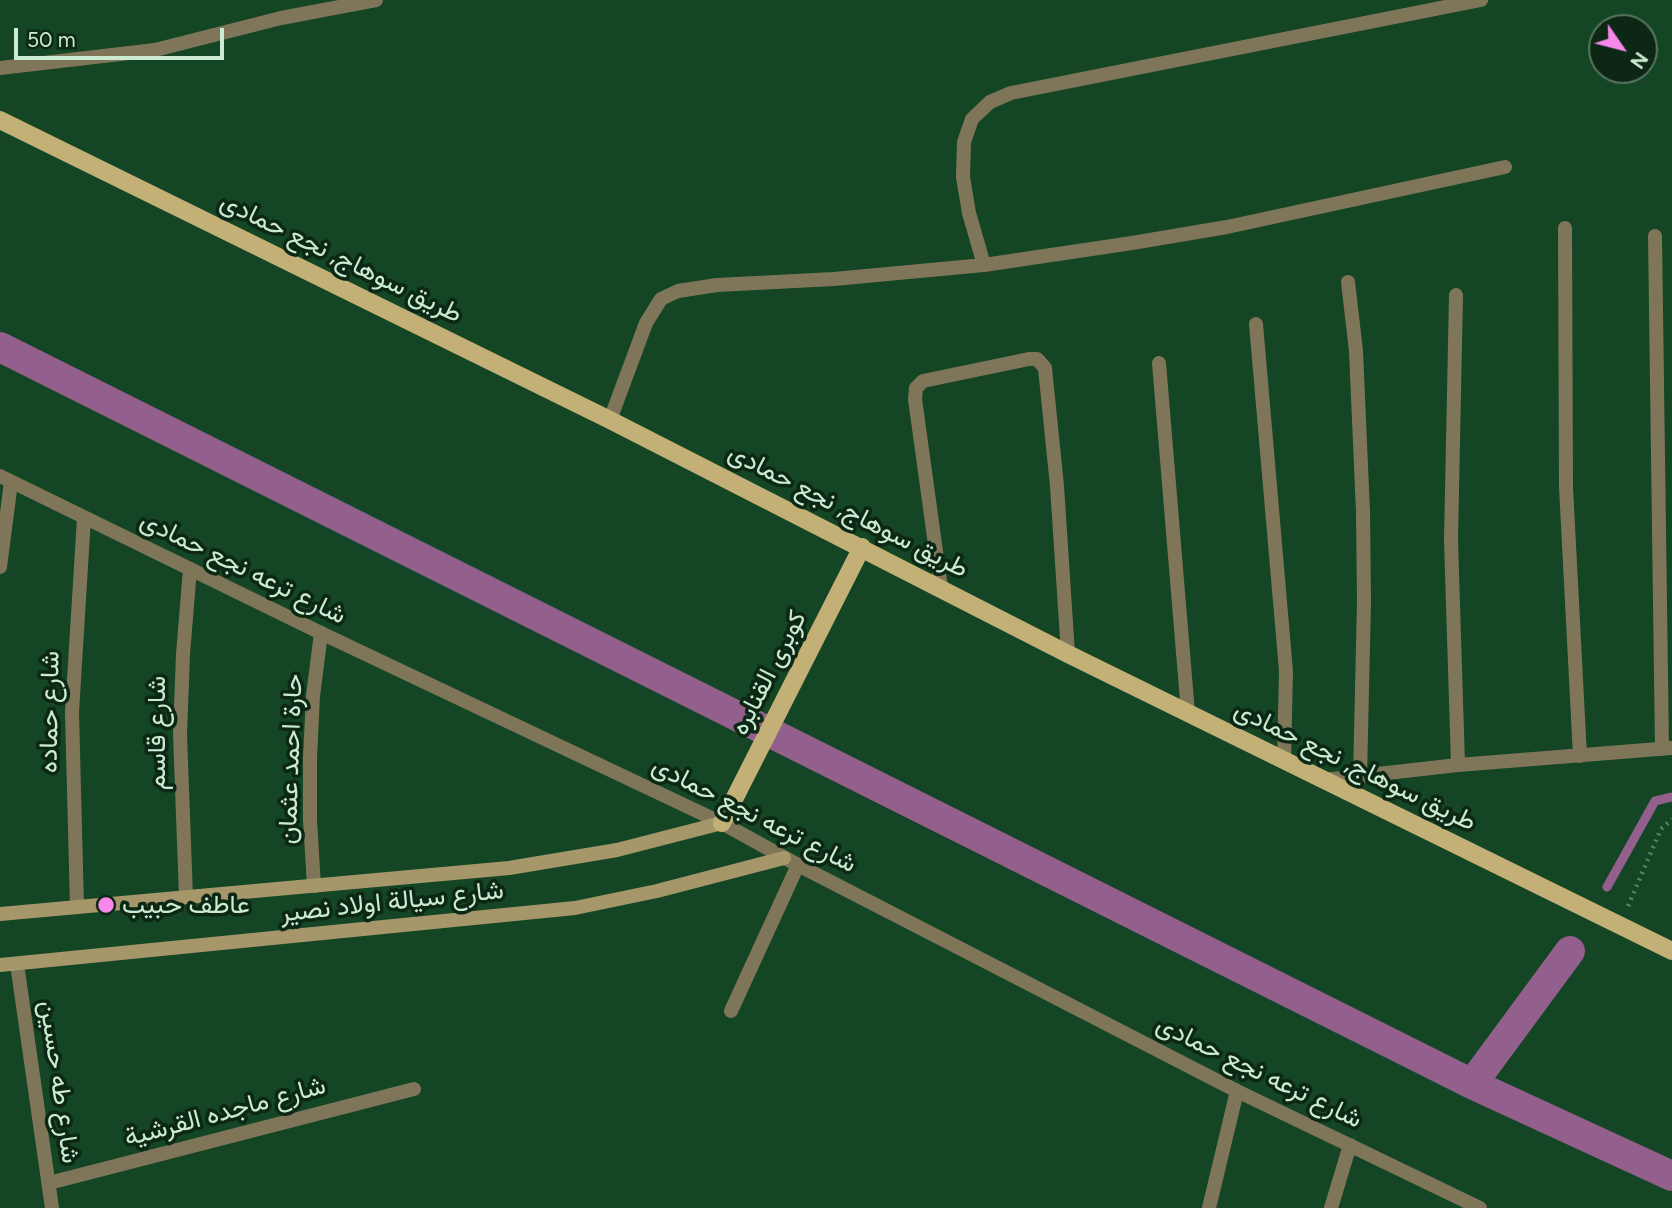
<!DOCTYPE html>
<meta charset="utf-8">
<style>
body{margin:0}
#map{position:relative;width:1672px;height:1208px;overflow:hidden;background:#144525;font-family:Figtree,sans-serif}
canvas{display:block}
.north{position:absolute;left:1588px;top:14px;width:70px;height:70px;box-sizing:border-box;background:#0d2715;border:2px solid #597560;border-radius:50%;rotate:125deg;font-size:19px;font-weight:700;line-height:28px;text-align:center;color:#caead1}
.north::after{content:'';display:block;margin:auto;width:24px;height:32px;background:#f788eb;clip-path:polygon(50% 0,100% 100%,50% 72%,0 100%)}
.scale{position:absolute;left:14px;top:28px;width:210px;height:32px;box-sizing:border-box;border:4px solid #caead1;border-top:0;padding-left:9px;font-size:21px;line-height:24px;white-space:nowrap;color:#caead1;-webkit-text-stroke:5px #0d2715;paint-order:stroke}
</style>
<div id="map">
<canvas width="1672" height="1208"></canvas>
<div class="north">N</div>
<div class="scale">50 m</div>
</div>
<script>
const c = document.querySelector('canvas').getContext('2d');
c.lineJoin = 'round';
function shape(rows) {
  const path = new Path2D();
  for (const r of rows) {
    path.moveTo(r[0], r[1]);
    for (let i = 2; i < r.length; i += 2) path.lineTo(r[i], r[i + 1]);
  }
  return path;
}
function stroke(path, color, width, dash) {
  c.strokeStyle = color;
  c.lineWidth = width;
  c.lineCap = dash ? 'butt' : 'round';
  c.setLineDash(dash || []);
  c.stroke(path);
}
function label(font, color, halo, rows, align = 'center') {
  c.font = font + ' Figtree,Vazirmatn,sans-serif';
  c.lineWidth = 7;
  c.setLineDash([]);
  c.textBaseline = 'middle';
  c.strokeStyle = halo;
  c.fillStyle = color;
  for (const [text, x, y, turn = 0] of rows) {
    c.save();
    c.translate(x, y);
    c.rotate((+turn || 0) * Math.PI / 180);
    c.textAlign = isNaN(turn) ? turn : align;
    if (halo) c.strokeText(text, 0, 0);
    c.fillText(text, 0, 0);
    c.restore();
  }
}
stroke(shape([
 [1607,887,1655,801,1672,797]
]), '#935f8c', 9);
stroke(shape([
 [0,347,1472,1084,1672,1176],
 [1472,1084,1570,951]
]), '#935f8c', 30);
stroke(shape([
 [1628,906,1661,829,1672,819]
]), '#598466', 4.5, [2, 5]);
stroke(shape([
 [0,68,155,50,281,18,376,0],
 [1565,228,1566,487,1580,756],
 [1655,236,1662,749],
 [984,265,969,213,963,177,964,142,972,119,990,102,1011,93,1481,0],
 [1348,282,1356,351,1363,512,1364,601,1360,777],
 [1456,295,1451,540,1458,765],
 [1256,324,1286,671,1284,760],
 [1159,363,1188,713],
 [610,420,646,323,661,299,678,291,717,285,834,279,984,265,1132,243,1227,227,1505,167],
 [0,567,11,482],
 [941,588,915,399,916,388,923,381,1029,359,1037,359,1045,368,1057,486,1068,654],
 [1324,780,1458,765,1671,748],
 [314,886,310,820,310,758,313,696,321,633],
 [186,897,180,734,183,654,190,569],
 [77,907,72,712,84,518],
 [17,964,52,1208],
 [731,1011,798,865],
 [49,1183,414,1089],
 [1209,1208,1237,1091],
 [1331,1208,1350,1145]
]), '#7f765a', 14);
stroke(shape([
 [0,476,321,633,722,823,798,865,1237,1091,1480,1208]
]), '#7f765a', 14);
stroke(shape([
 [0,914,509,868,617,850,722,823],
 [0,965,575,908,657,891,784,858]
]), '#a6976b', 14);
stroke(shape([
 [0,120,610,420,1068,654,1672,951],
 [722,823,862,547]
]), '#c3b077', 18);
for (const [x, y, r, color] of [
 [106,905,9,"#f788eb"]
]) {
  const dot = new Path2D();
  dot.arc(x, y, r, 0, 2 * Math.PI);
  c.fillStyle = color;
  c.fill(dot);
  stroke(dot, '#0d2715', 2.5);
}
label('26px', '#caead1', '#0d2715', [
 ["طريق سوهاج, نجع حمادى",341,258,26],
 ["طريق سوهاج, نجع حمادى",848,511,27],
 ["شارع ترعه نجع حمادى",243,568,26],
 ["كوبرى القنابره",769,673,-63],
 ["شارع حماده",50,712,-89],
 ["شارع قاسم",157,733,-90],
 ["حارة احمد عثمان",291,759,-88],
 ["طريق سوهاج, نجع حمادى",1355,766,26],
 ["شارع ترعه نجع حمادى",754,815,27],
 ["شارع سيالة اولاد نصير",392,902,-6],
 ["شارع ترعه نجع حمادى",1259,1072,26],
 ["شارع طه حسين",59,1082,82],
 ["شارع ماجده القرشية",225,1112,-15]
]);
label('26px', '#caead1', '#0d2715', [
 ["عاطف حبيب",122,905]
], 'left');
</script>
